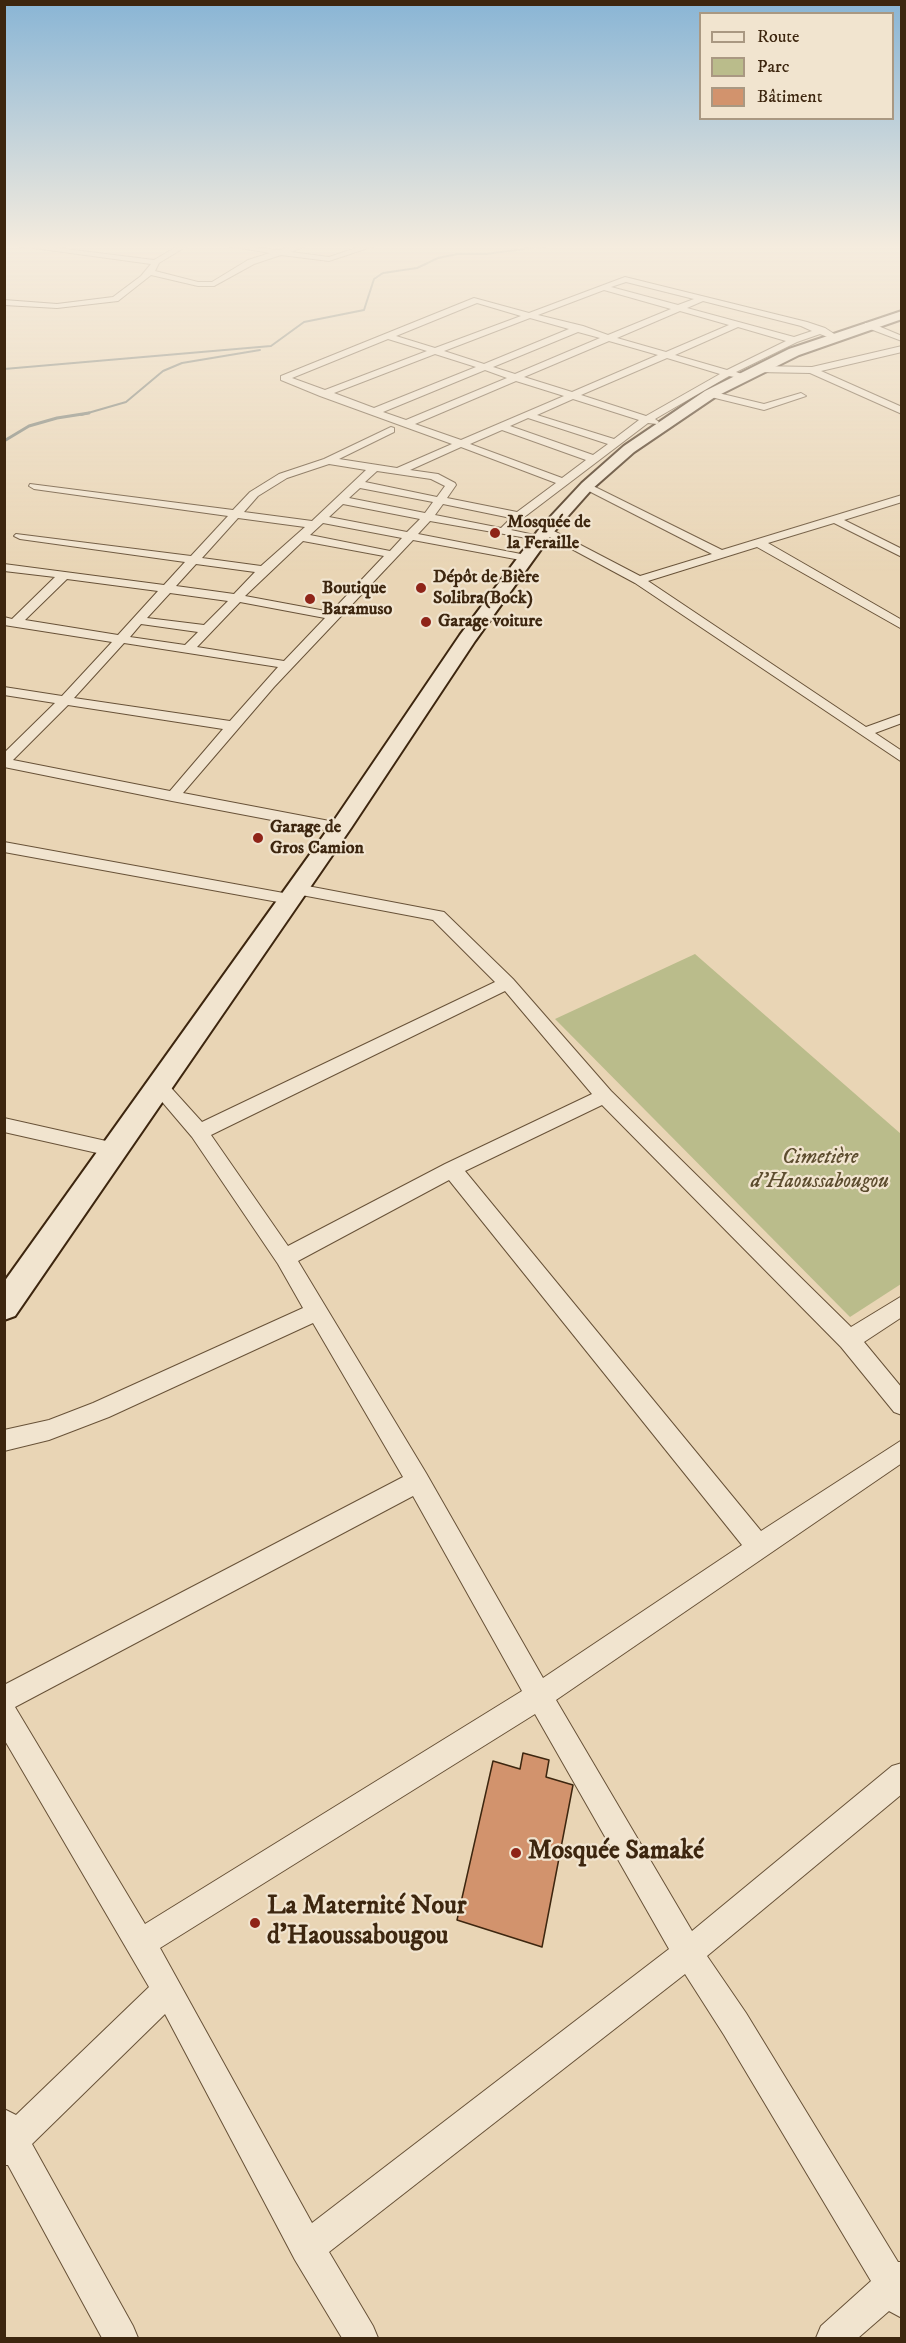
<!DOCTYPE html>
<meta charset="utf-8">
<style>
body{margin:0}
#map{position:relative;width:906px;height:2343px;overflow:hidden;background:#e9d5b5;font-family:"IM FELL DW Pica",serif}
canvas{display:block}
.frame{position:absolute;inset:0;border:6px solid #3d260f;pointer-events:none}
.legend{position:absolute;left:699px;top:12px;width:195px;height:108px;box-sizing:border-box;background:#f1e4cf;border:2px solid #a99882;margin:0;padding:8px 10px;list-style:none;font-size:18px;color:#3d260f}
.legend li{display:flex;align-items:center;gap:12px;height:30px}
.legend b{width:30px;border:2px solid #a99882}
</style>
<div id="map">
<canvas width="906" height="2343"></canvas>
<div class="frame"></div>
<ul class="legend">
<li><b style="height:8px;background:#f1e4cf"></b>Route</li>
<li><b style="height:16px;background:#babc8b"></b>Parc</li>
<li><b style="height:16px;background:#d2936d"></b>Bâtiment</li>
</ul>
</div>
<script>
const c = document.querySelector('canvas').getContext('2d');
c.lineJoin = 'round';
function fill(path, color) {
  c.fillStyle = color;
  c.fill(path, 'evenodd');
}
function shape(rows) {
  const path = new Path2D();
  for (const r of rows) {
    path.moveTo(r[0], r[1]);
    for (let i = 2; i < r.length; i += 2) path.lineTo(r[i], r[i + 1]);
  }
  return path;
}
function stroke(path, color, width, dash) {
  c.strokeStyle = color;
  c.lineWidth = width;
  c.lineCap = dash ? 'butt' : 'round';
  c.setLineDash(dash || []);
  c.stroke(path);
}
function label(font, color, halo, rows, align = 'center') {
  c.font = font + ' "IM FELL DW Pica",serif';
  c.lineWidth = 4.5;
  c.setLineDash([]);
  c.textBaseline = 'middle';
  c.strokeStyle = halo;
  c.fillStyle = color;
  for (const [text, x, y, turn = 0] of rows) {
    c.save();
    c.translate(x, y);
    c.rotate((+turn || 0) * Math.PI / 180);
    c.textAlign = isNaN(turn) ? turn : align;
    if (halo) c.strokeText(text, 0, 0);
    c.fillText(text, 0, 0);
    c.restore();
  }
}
fill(shape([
 [695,954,901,1134,901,1284,850,1317,555,1019]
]), '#babc8b');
stroke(shape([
 [4,369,271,346,304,322,364,310,374,279,383,273,417,268,438,258,457,254,486,254,546,246],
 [81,415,126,402,163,371,182,363,260,350]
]), '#767c74', 2);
stroke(shape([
 [4,441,29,426,57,418,89,413]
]), '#767c74', 3);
const building = shape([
 [523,1753,549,1760,546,1777,573,1785,542,1947,457,1920,493,1761,520,1769,523,1753]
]);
fill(building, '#d2936d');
stroke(building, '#3d260f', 1.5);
const street = shape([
 [19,246,42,246,154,260,178,246,187,246,159,263,155,271,198,282,212,282,248,260,270,253,229,246,280,250,293,246,305,246,291,252,329,257,362,246,374,246,329,261,281,255,254,264,214,286,198,286,151,275,118,301,57,308,4,305,4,300,57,304,113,297,141,276,151,264,19,246],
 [625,277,807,322,825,328,839,337,835,340,820,334,797,342,736,372,745,375,745,379,729,376,655,419,659,422,657,424,648,423,523,518,511,530,544,537,544,541,430,521,418,534,526,555,532,558,526,561,413,540,274,687,183,793,340,823,348,828,345,831,340,833,172,801,4,767,4,753,55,703,4,695,4,687,62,696,112,642,4,625,4,617,12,619,55,577,4,571,4,564,164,585,185,562,20,539,14,536,16,534,191,556,228,516,34,489,29,486,30,484,233,510,250,492,279,474,324,459,391,427,394,428,394,432,339,459,397,468,452,444,320,396,281,380,281,376,474,298,529,313,625,277],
 [626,282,694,299,678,305,611,287,626,282],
 [604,290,671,309,608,335,583,326,538,315,604,290],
 [703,301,801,326,812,331,794,337,687,308,703,301],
 [477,303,521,316,435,348,396,336,477,303],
 [680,311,729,325,666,352,617,338,680,311],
 [530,318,569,329,484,364,444,351,530,318],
 [738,327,786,341,727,370,675,355,738,327],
 [578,332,600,338,515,374,493,367,578,332],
 [388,339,427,351,325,390,292,378,388,339],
 [609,341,658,355,572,392,524,377,609,341],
 [435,354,476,367,374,408,334,393,435,354],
 [667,358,720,374,646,416,581,395,667,358],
 [485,370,507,378,406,420,383,412,485,370],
 [516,381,564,396,461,440,415,424,516,381],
 [573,399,639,420,614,439,537,415,573,399],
 [528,418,608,444,593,455,510,426,528,418],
 [502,430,586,460,562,478,470,444,502,430],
 [461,447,556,483,517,512,447,498,456,485,455,483,438,474,410,470,461,447],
 [329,464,366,470,312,521,244,512,258,496,287,478,329,464],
 [377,471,431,479,445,486,437,497,365,482,377,471],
 [360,488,433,502,425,513,349,498,360,488],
 [343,504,420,519,407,532,329,517,343,504],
 [443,504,511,518,501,528,435,515,443,504],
 [238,518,305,527,261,566,202,558,238,518],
 [323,523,402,538,390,551,310,535,323,523],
 [303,541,384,556,331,612,245,596,303,541],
 [196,564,255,572,234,594,176,586,196,564],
 [67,579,158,591,118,635,25,620,67,579],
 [170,593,228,601,204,625,147,618,170,593],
 [240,602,325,618,284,661,197,647,240,602],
 [141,624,198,632,185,645,130,637,141,624],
 [124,643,278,667,230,721,74,698,124,643],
 [68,705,223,729,170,791,13,760,68,705],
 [865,323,871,323,902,336,902,341,865,327,865,323],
 [902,346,902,352,821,371,902,407,902,414,810,373,757,372,752,369,757,366,812,367,902,346],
 [710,391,764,404,801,393,806,396,764,410,707,396,705,394,710,391],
 [587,483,722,550,902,495,902,502,844,520,902,549,902,557,834,523,768,543,902,620,902,629,757,547,648,581,866,727,902,714,902,723,875,733,902,751,902,762,635,583,542,533,542,529,550,529,640,576,712,554,583,488,582,486,587,483],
 [4,842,289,894,297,899,289,904,4,852,4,842],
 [297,884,444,912,513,979,611,1091,851,1327,902,1296,902,1317,864,1342,902,1388,902,1415,894,1412,841,1347,602,1105,465,1171,761,1531,902,1440,902,1463,556,1700,692,1931,892,1766,902,1763,902,1794,707,1956,746,2013,898,2262,902,2262,902,2318,889,2311,858,2338,816,2338,821,2326,871,2281,724,2035,685,1974,329,2252,373,2326,378,2338,342,2338,295,2260,165,2014,32,2144,133,2326,138,2338,102,2338,8,2165,4,2165,4,2109,16,2115,149,1987,4,1739,4,1685,403,1477,313,1323,109,1417,49,1440,4,1451,4,1430,49,1420,93,1403,303,1308,278,1264,192,1137,152,1090,149,1085,152,1080,158,1078,164,1080,202,1122,495,982,433,920,291,893,289,889,291,885,297,884],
 [505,991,592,1094,445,1164,288,1246,211,1135,505,991],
 [449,1180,742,1545,543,1678,426,1473,298,1261,449,1180],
 [413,1496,522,1691,145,1924,15,1707,413,1496],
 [535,1714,669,1949,312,2223,160,1948,535,1714],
 [4,1118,115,1143,122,1145,125,1150,122,1155,115,1157,4,1132,4,1118]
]);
const secondary = shape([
 [902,311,902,319,799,355,715,397,634,452,592,489,552,534,475,641,351,828,15,1316,4,1320,4,1282,331,825,460,635,540,528,582,483,624,446,705,391,789,349,902,311]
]);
stroke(street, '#685238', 2);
stroke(secondary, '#3d260f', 4);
fill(street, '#f1e4cf');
fill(secondary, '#f1e4cf');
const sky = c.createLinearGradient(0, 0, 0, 574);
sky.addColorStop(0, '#89b5d5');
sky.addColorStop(0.43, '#f5ecde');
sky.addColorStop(1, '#f5ecde00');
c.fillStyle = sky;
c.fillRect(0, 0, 906, 574);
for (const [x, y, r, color] of [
 [495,533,6,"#8f2418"],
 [421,588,6,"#8f2418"],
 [310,599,6,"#8f2418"],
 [426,622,6,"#8f2418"],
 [258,838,6,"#8f2418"],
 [516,1853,6,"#8f2418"],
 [255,1923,6,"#8f2418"]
]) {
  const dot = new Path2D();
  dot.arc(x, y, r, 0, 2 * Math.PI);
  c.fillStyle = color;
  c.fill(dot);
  stroke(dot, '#f1e4cf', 2);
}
label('bold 18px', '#3d260f', '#f1e4cf', [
 ["Mosquée de",507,523],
 ["la Feraille",507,544],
 ["Dépôt de Bière",433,578],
 ["Solibra(Bock)",433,599],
 ["Boutique",322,589],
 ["Baramuso",322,610],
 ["Garage voiture",438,622],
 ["Garage de",270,828],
 ["Gros Camion",270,849]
], 'left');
label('italic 21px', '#5c4c2e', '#f1e4cf', [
 ["Cimetière",820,1159],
 ["d'Haoussabougou",820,1183]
]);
label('bold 26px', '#3d260f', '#f1e4cf', [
 ["Mosquée Samaké",528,1853],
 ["La Maternité Nour",267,1908],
 ["d'Haoussabougou",267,1938]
], 'left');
</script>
